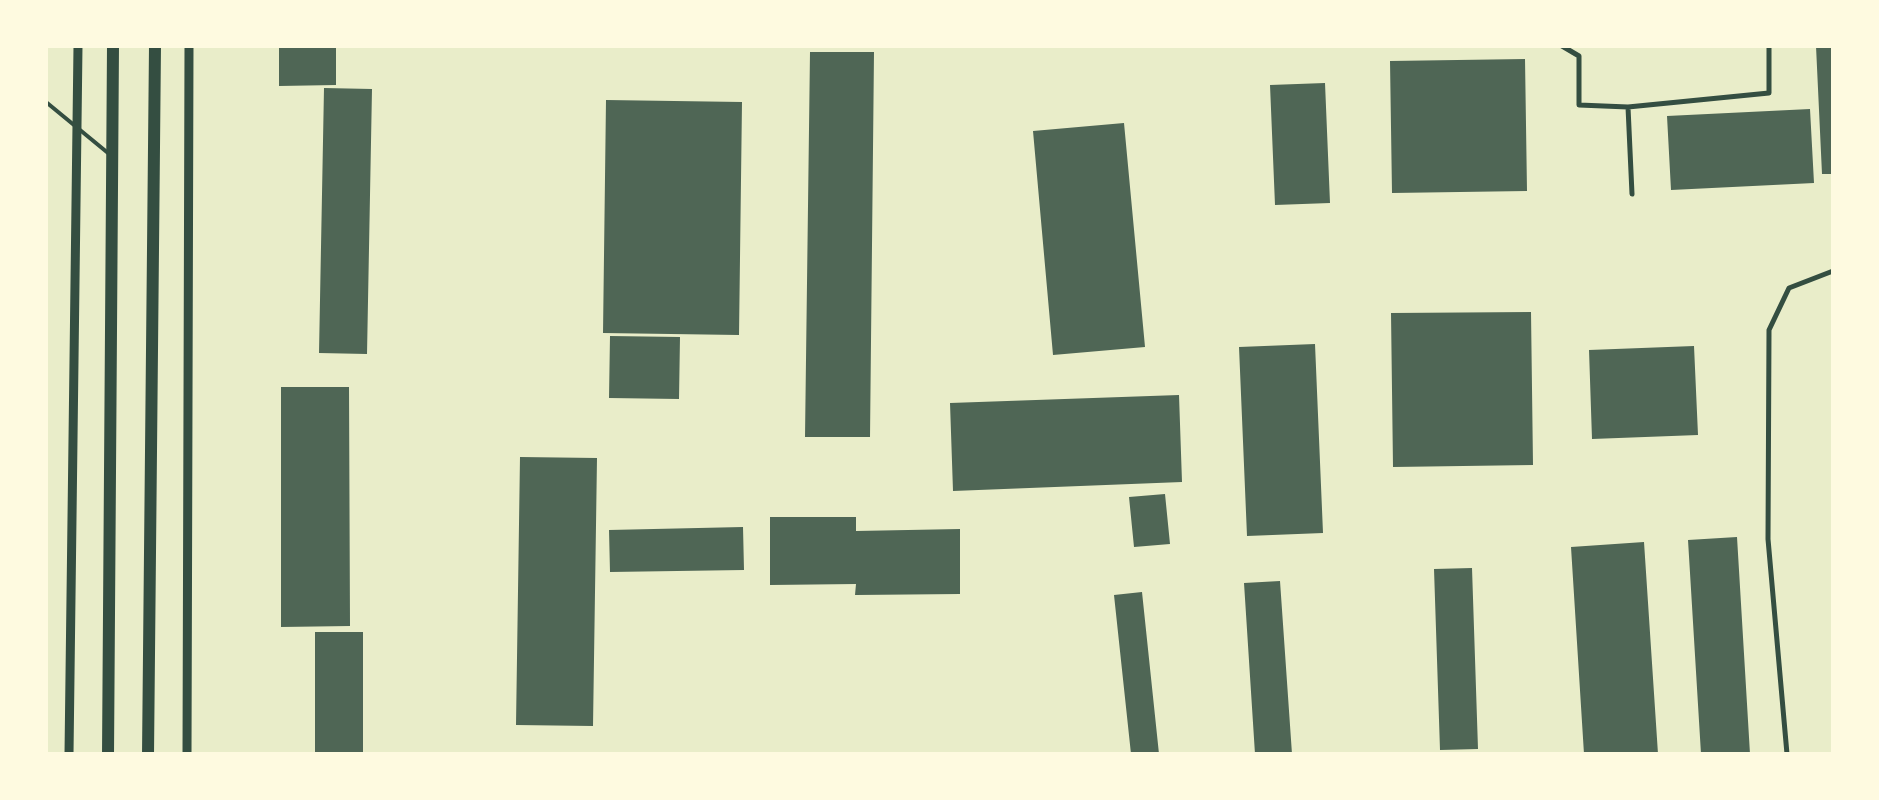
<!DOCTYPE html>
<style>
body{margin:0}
#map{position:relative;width:1879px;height:800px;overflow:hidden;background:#e9edc9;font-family:Georgia,serif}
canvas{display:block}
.frame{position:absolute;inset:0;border:48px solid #fefae0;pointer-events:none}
</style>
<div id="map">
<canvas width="1879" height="800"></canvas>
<div class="frame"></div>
</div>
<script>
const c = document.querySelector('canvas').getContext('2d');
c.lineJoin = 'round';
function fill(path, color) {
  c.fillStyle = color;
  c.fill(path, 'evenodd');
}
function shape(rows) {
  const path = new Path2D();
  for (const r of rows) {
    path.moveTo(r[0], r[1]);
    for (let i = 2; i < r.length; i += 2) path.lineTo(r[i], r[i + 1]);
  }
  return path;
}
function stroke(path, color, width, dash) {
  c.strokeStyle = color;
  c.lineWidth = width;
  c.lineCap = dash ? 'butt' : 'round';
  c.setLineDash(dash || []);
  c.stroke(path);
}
fill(shape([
 [279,46,336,46,336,85,279,86],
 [1816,46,1833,46,1833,174,1822,174],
 [810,52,874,52,870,437,805,437],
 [1525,59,1527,191,1392,193,1390,61],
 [1325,83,1330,203,1275,205,1270,85],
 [324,88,372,89,367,354,319,353],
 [606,100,742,102,739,335,603,333],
 [1810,109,1814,183,1671,190,1667,116],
 [1124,123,1145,347,1053,355,1033,131],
 [1531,312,1533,465,1393,467,1391,313],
 [610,336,680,337,679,399,609,398],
 [1315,344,1323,533,1247,536,1239,347],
 [1694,346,1698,435,1592,439,1589,350],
 [281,387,349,387,350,626,281,627],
 [1179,395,1182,482,953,491,950,403],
 [520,457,597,458,593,726,516,725],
 [1165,494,1170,544,1134,547,1129,497],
 [770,517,856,517,856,531,960,529,960,594,855,595,856,584,770,585],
 [743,527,744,570,610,572,609,530],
 [1737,537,1750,754,1701,754,1688,540],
 [1644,542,1658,754,1584,754,1571,547],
 [1472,568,1478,749,1440,750,1434,569],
 [1280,581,1292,754,1255,754,1244,583],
 [1142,592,1159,754,1131,754,1114,595],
 [315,632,363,632,363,754,315,754]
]), '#4f6655');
stroke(shape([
 [46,102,108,153]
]), '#344e41', 4);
stroke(shape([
 [1562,46,1579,56,1579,105,1628,107],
 [1632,194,1628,107,1769,93,1769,46],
 [1787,754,1768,539,1769,330,1789,288,1833,271]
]), '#344e41', 5);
stroke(shape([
 [69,754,78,46],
 [187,754,189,46]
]), '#344e41', 9);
stroke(shape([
 [108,754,113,46],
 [148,754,155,46]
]), '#344e41', 12);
</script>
